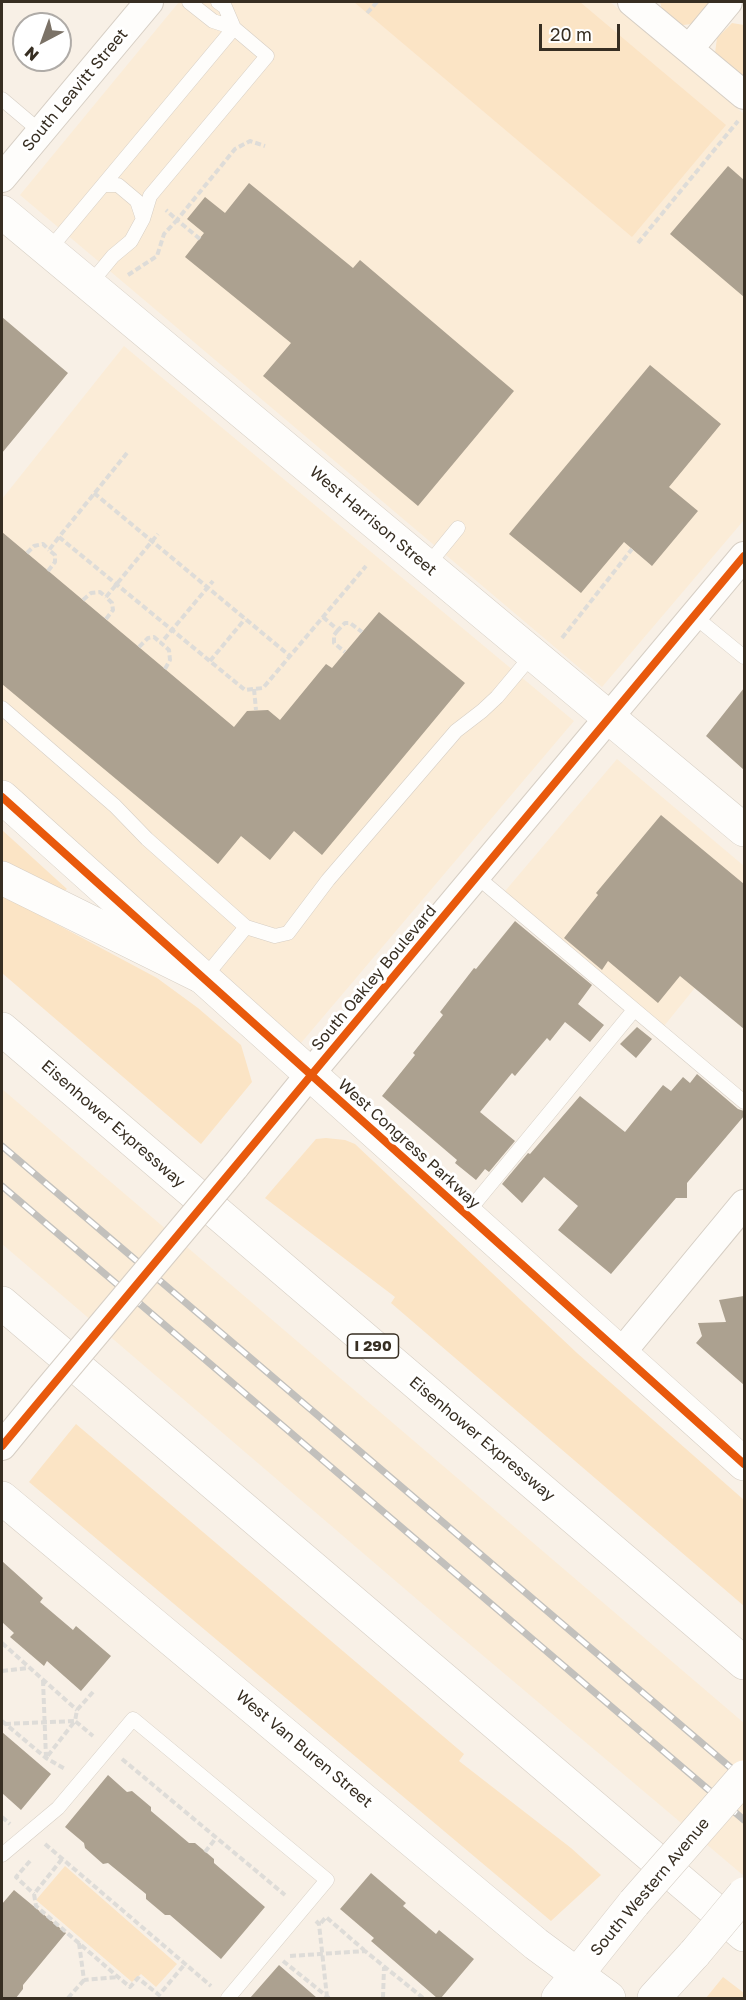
<!DOCTYPE html>
<style>
body{margin:0}
#map{position:relative;width:746px;height:2000px;overflow:hidden;background:#f8f0e6;font-family:"Golos Text",sans-serif}
canvas{display:block}
.frame{position:absolute;inset:0;border:3px solid #372e22;pointer-events:none}
.north{position:absolute;left:12px;top:12px;width:60px;height:60px;box-sizing:border-box;background:#fff;border:2px solid #afaba7;border-radius:50%;rotate:221deg;font-size:16px;font-weight:700;line-height:24px;text-align:center;color:#372e22}
.north::after{content:'';display:block;margin:auto;width:21px;height:27px;background:#7b7267;clip-path:polygon(50% 0,100% 100%,50% 72%,0 100%)}
.scale{position:absolute;left:539px;top:24px;width:81px;height:27px;box-sizing:border-box;border:3px solid #372e22;border-top:0;padding-left:8px;font-size:18px;line-height:21px;white-space:nowrap;color:#372e22;-webkit-text-stroke:4px #fff;paint-order:stroke}
</style>
<div id="map">
<canvas width="746" height="2000"></canvas>
<div class="frame"></div>
<div class="north">N</div>
<div class="scale">20 m</div>
</div>
<script>
const c = document.querySelector('canvas').getContext('2d');
c.lineJoin = 'round';
function fill(path, color) {
  c.fillStyle = color;
  c.fill(path, 'evenodd');
}
function shape(rows) {
  const path = new Path2D();
  for (const r of rows) {
    path.moveTo(r[0], r[1]);
    for (let i = 2; i < r.length; i += 2) path.lineTo(r[i], r[i + 1]);
  }
  return path;
}
function stroke(path, color, width, dash) {
  c.strokeStyle = color;
  c.lineWidth = width;
  c.lineCap = dash ? 'butt' : 'round';
  c.setLineDash(dash || []);
  c.stroke(path);
}
function label(font, color, halo, rows, align = 'center') {
  c.font = font + ' "Golos Text",sans-serif';
  c.lineWidth = 6;
  c.setLineDash([]);
  c.textBaseline = 'middle';
  c.strokeStyle = halo;
  c.fillStyle = color;
  for (const [text, x, y, turn = 0] of rows) {
    c.save();
    c.translate(x, y);
    c.rotate((+turn || 0) * Math.PI / 180);
    c.textAlign = isNaN(turn) ? turn : align;
    if (halo) c.strokeText(text, 0, 0);
    c.fillText(text, 0, 0);
    c.restore();
  }
}
fill(shape([
 [179,2,610,2,744,114,744,520,602,687,20,195],
 [124,346,574,721,301,1043,2,780,2,499],
 [617,759,744,866,744,927,660,1031,500,897],
 [2,1089,744,1723,744,1876,461,1637,2,1244]
]), '#fbecd7');
fill(shape([
 [354,2,580,2,726,125,632,237],
 [660,2,708,2,708,7,692,24,683,25,675,24,663,13],
 [732,23,744,25,744,85,715,53,717,38],
 [2,830,67,889,63,892,2,861],
 [2,895,157,978,198,1008,241,1045,252,1082,201,1144,2,973],
 [326,1138,345,1140,355,1144,577,1353,744,1500,744,1606,391,1303,395,1297,265,1198,316,1139],
 [76,1424,464,1754,459,1761,571,1848,601,1875,551,1921,29,1482],
 [65,1866,177,1964,156,1987,141,1974,132,1982,36,1900],
 [723,1977,744,1993,744,1998,706,1998]
]), '#fbe4c5');
fill(shape([
 [728,166,744,180,744,297,670,234],
 [249,183,353,268,360,260,514,391,418,506,263,376,291,343,185,257,204,233,187,219,205,197,225,213],
 [2,317,68,373,2,453],
 [650,365,721,424,669,487,698,511,652,566,624,542,581,593,509,534],
 [2,532,234,727,247,711,268,710,280,720,326,664,332,668,379,612,465,683,322,855,294,831,270,860,241,836,218,864,2,684],
 [744,688,744,770,706,736],
 [661,815,744,884,744,1029,680,976,658,1003,608,961,602,970,564,938,598,895,596,893],
 [515,921,592,985,578,1004,604,1025,590,1042,565,1022,550,1041,547,1038,515,1076,512,1073,480,1112,515,1141,489,1172,485,1169,476,1180,455,1163,457,1160,382,1096,415,1055,413,1053,443,1015,440,1012,474,968,476,969],
 [637,1027,652,1039,636,1058,620,1044],
 [697,1074,738,1109,744,1111,744,1116,687,1183,687,1198,676,1198,611,1274,558,1230,578,1206,544,1177,522,1203,502,1184,528,1153,530,1154,580,1096,625,1132,663,1085,671,1091,683,1077,690,1083],
 [744,1296,744,1385,696,1343,702,1336,698,1323,726,1322,719,1300],
 [2,1561,43,1598,40,1602,73,1630,76,1626,111,1656,81,1691,47,1661,44,1666,10,1637,14,1633,2,1622],
 [2,1732,51,1774,21,1810,2,1793],
 [108,1775,127,1792,132,1791,151,1807,151,1811,189,1843,195,1843,214,1859,214,1863,265,1907,221,1959,170,1915,165,1915,146,1899,146,1894,108,1863,103,1864,85,1848,84,1843,65,1827],
 [371,1873,406,1903,403,1906,436,1934,439,1930,474,1959,441,1998,437,1998,371,1941,374,1938,340,1909],
 [14,1890,66,1933,23,1985,23,1989,16,1998,2,1998,2,1904],
 [279,1965,317,1998,250,1998]
]), '#aca190');
const lane = shape([
 [218,2,225,7,234,28],
 [2,99,41,132],
 [104,185,118,185,137,201,143,219],
 [48,251,234,28],
 [89,285,113,256,131,241,143,219,150,196,267,56,234,28,213,21,189,2],
 [427,566,458,528],
 [694,616,744,657],
 [2,708,115,806,147,839,246,927,204,978],
 [476,876,744,1102],
 [246,927,275,936,288,933,328,880,456,731,482,711,497,697,533,654],
 [466,1214,634,1010],
 [2,1855,58,1808,133,1719,327,1880,228,1998]
]);
const street = shape([
 [632,2,744,95],
 [689,49,728,2],
 [2,178,149,2],
 [234,1168,310,1074,744,556],
 [621,1353,744,1204],
 [2,1446,42,1397]
]);
const secondary = shape([
 [2,212,744,830],
 [2,797,744,1464],
 [2,1498,536,1944,609,1998],
 [558,1998,634,1903],
 [654,1998,695,1953]
]);
const highway = shape([
 [2,878,204,978],
 [2,1029,744,1663],
 [2,1303,744,1935]
]);
stroke(lane, '#d6cec4', 15);
stroke(street, '#d6cec4', 30);
stroke(secondary, '#d6cec4', 34);
stroke(highway, '#d6cec4', 34);
stroke(shape([
 [367,13,377,2],
 [200,239,177,220,235,149,250,141,265,146],
 [638,243,738,121],
 [128,275,157,256,164,234,177,220,166,210],
 [127,453,59,537,245,690,263,688,366,566],
 [94,493,290,656],
 [27,553,34,546,43,544,49,550],
 [48,571,55,562,55,555,49,550,59,537],
 [83,600,91,593,100,592,106,597],
 [323,617,338,630,345,623,350,623,362,632],
 [106,619,113,610,112,603,106,597,158,534],
 [338,630,334,635,334,643,345,652],
 [562,638,632,549],
 [139,647,148,638,154,637,161,643],
 [210,661,245,619],
 [165,669,170,660,169,650,161,643,213,581],
 [254,689,256,710],
 [2,1643,77,1710],
 [2,1671,29,1668],
 [43,1680,46,1758,75,1721],
 [93,1692,77,1710,75,1721,93,1736],
 [2,1721,46,1758,65,1769],
 [5,1724,74,1721],
 [122,1759,285,1895],
 [2,1817,10,1824],
 [45,1844,211,1986],
 [205,1852,216,1838],
 [62,1859,34,1894,36,1906,118,1977,130,1987,138,1978,159,1995,185,1964],
 [30,1861,16,1877,34,1894],
 [316,1921,319,1924,327,1997],
 [321,1923,326,1917,364,1950],
 [79,1943,84,1980,117,1977],
 [290,1956,365,1951,422,1997,421,1998],
 [283,1961,329,1998],
 [68,1998,84,1980],
 [383,1998,384,1967]
]), '#dedcd8', 4, [6, 3]);
stroke(lane, '#fefdfb', 14);
stroke(street, '#fefdfb', 28);
stroke(secondary, '#fefdfb', 33);
stroke(highway, '#fefdfb', 33);
const rail = shape([
 [2,1146,744,1779],
 [2,1186,744,1820]
]);
stroke(rail, '#c2c0bc', 7);
stroke(rail, '#fff', 4.5, [14]);
const streetBridge = shape([
 [42,1397,234,1168]
]);
const secondaryBridge = shape([
 [634,1903,744,1777],
 [695,1953,744,1894]
]);
stroke(streetBridge, '#d6cec4', 30, []);
stroke(secondaryBridge, '#d6cec4', 34, []);
stroke(streetBridge, '#fefdfb', 28);
stroke(secondaryBridge, '#fefdfb', 33);
stroke(shape([
 [2,797,744,1464],
 [2,1446,744,556]
]), '#e8590c', 8);
for (const [x, y, w] of [
 [373,1346,51]
]) {
  const box = new Path2D();
  box.roundRect(x - w / 2, y - 12, w, 24, 4.5);
  c.fillStyle = '#fff';
  c.fill(box);
  stroke(box, '#372e22', 1.5);
}
label('bold 15px', '#372e22', null, [
 ["I 290",373,1346]
]);
label('16px', '#372e22', '#fff', [
 ["South Leavitt Street",75,90,-50],
 ["West Harrison Street",373,521,40],
 ["South Oakley Boulevard",374,978,-50],
 ["Eisenhower Expressway",113,1124,41],
 ["West Congress Parkway",409,1144,42],
 ["Eisenhower Expressway",482,1439,40],
 ["West Van Buren Street",304,1749,40],
 ["South Western Avenue",650,1887,-50]
]);
</script>
